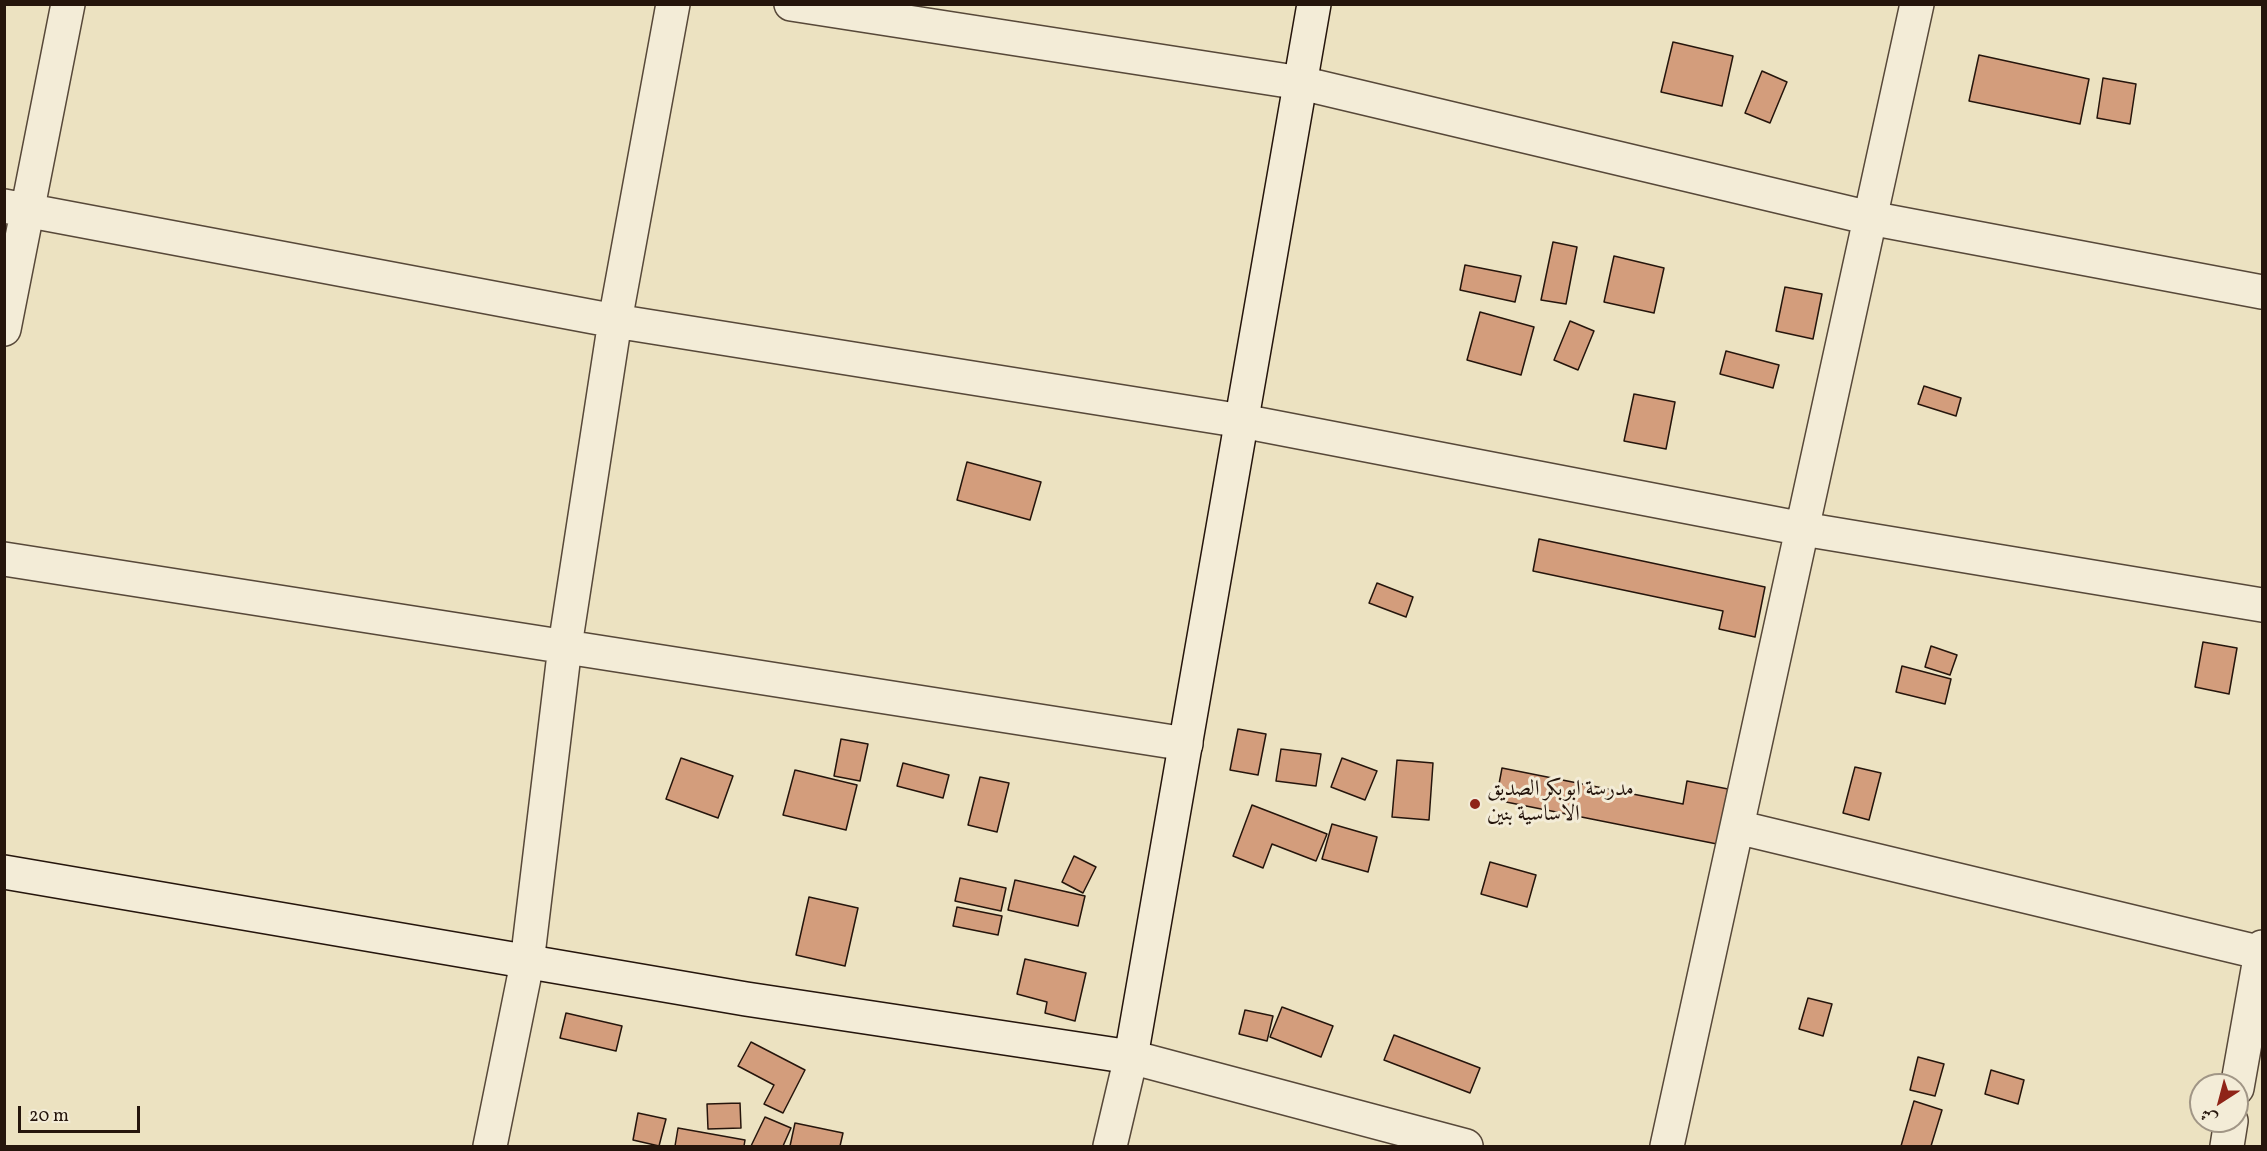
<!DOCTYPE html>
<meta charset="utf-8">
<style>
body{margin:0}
#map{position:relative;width:2267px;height:1151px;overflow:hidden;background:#ece2c1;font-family:Vollkorn,Amiri,serif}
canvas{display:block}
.frame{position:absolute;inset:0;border:6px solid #25150c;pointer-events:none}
.north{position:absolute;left:2189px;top:1073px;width:60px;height:60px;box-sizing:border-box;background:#f3ecd7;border:2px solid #a19686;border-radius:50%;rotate:216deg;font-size:16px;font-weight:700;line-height:24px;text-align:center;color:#25150c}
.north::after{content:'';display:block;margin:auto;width:21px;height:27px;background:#8f2418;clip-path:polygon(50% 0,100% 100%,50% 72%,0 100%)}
.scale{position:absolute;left:18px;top:1106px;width:122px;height:27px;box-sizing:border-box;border:3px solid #25150c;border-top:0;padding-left:8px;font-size:18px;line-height:21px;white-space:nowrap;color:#25150c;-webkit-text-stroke:4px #f3ecd7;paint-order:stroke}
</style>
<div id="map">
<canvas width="2267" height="1151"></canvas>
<div class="frame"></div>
<div class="north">ش</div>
<div class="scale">20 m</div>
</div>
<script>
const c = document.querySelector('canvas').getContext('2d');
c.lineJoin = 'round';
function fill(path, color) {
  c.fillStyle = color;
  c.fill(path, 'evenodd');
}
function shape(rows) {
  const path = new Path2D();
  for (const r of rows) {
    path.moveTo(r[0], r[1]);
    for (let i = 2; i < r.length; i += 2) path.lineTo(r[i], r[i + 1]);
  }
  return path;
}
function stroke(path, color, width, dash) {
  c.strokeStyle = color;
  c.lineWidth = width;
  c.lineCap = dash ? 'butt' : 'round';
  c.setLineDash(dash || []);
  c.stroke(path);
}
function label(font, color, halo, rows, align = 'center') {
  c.font = font + ' Vollkorn,Amiri,serif';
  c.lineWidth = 6;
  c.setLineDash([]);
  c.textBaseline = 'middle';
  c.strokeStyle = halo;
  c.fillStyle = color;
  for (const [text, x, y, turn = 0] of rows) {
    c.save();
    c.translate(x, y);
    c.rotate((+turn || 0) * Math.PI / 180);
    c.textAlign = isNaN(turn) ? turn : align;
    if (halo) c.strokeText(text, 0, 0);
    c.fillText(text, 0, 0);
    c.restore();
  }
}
const building = shape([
 [1673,42,1733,56,1722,106,1661,92,1673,42],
 [1979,55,2089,79,2080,124,1969,101,1979,55],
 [1762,71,1787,82,1770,123,1745,113,1762,71],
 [2103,78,2136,84,2130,124,2097,118,2103,78],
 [1553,242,1577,247,1566,304,1541,300,1553,242],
 [1614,256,1664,268,1654,313,1604,302,1614,256],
 [1465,265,1521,276,1515,302,1460,290,1465,265],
 [1785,287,1822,294,1813,339,1776,331,1785,287],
 [1480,312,1534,327,1521,375,1467,360,1480,312],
 [1570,321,1594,331,1578,370,1554,360,1570,321],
 [1726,351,1779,365,1773,388,1720,374,1726,351],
 [1924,386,1961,398,1956,416,1918,404,1924,386],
 [1634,394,1675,402,1666,449,1624,441,1634,394],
 [967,462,1041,482,1030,520,957,500,967,462],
 [1539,539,1765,587,1755,637,1719,629,1723,611,1533,571,1539,539],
 [1377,583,1413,597,1406,617,1369,603,1377,583],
 [2203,642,2237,648,2229,694,2195,687,2203,642],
 [1931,646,1957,655,1950,675,1925,667,1931,646],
 [1902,666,1951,679,1945,704,1896,692,1902,666],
 [1238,729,1266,734,1258,775,1230,770,1238,729],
 [841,739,868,744,860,781,834,776,841,739],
 [1281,749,1321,754,1316,786,1276,781,1281,749],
 [681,758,733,776,718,818,666,799,681,758],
 [1342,758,1377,771,1365,800,1331,787,1342,758],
 [1397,760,1433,763,1429,820,1392,817,1397,760],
 [903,763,949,775,943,798,897,786,903,763],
 [1855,767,1881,773,1869,820,1843,813,1855,767],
 [1502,768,1683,804,1687,781,1728,789,1717,844,1496,800,1502,768],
 [795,770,857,785,846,830,783,815,795,770],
 [980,777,1009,783,997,832,968,825,980,777],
 [1252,805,1327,834,1316,861,1272,844,1263,868,1233,856,1252,805],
 [1332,824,1377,837,1368,872,1322,859,1332,824],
 [1074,856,1096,867,1083,893,1062,882,1074,856],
 [1490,862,1536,875,1527,907,1481,894,1490,862],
 [960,878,1006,888,1001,911,955,901,960,878],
 [1015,880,1085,896,1078,926,1008,910,1015,880],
 [809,897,858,908,845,966,796,955,809,897],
 [957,907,1002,916,998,935,953,926,957,907],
 [1025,959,1086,973,1075,1021,1045,1013,1047,1002,1017,994,1025,959],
 [1808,998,1832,1004,1823,1036,1799,1029,1808,998],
 [1282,1007,1333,1026,1321,1057,1270,1037,1282,1007],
 [1245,1010,1273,1016,1267,1041,1239,1034,1245,1010],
 [566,1013,622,1026,616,1051,560,1038,566,1013],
 [1394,1035,1480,1068,1470,1093,1384,1060,1394,1035],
 [751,1042,805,1070,783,1113,764,1104,774,1085,738,1066,751,1042],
 [1918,1057,1944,1064,1935,1096,1910,1090,1918,1057],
 [1991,1070,2024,1080,2018,1104,1985,1094,1991,1070],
 [1914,1101,1942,1110,1931,1146,1901,1146,1914,1101],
 [740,1103,741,1128,708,1129,707,1104,740,1103],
 [638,1113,666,1119,659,1146,633,1140,638,1113],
 [765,1117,791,1128,783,1146,751,1146,765,1117],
 [795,1123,843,1133,840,1146,790,1146,795,1123],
 [678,1128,745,1140,744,1146,675,1146,678,1128]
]);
fill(building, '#d39d7c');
stroke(building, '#25150c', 1.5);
const street = shape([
 [791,4,1301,83,1870,218,2262,292],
 [4,206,615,321,1242,421,1803,529,2262,605],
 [4,329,68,4],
 [4,559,1186,744],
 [1737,827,2262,953],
 [2237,1088,2262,947],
 [490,1146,527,963,565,646,615,321,673,4],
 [1110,1146,1131,1057,1466,1146],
 [1667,1146,1917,4],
 [2227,1146,2231,1121]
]);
const secondary = shape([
 [4,872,746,999,1131,1057,1314,4]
]);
stroke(street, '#574839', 36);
stroke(secondary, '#25150c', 36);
stroke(street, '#f3ecd7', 33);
stroke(secondary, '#f3ecd7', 33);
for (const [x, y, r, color] of [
 [1475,804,6,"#8f2418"]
]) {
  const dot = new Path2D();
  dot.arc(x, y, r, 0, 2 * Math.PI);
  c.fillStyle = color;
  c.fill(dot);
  stroke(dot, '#f3ecd7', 2);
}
label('22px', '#25150c', '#f3ecd7', [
 ["مدرسة ابوبكر الصديق",1487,791],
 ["الاساسية بنين",1487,816]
], 'left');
</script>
